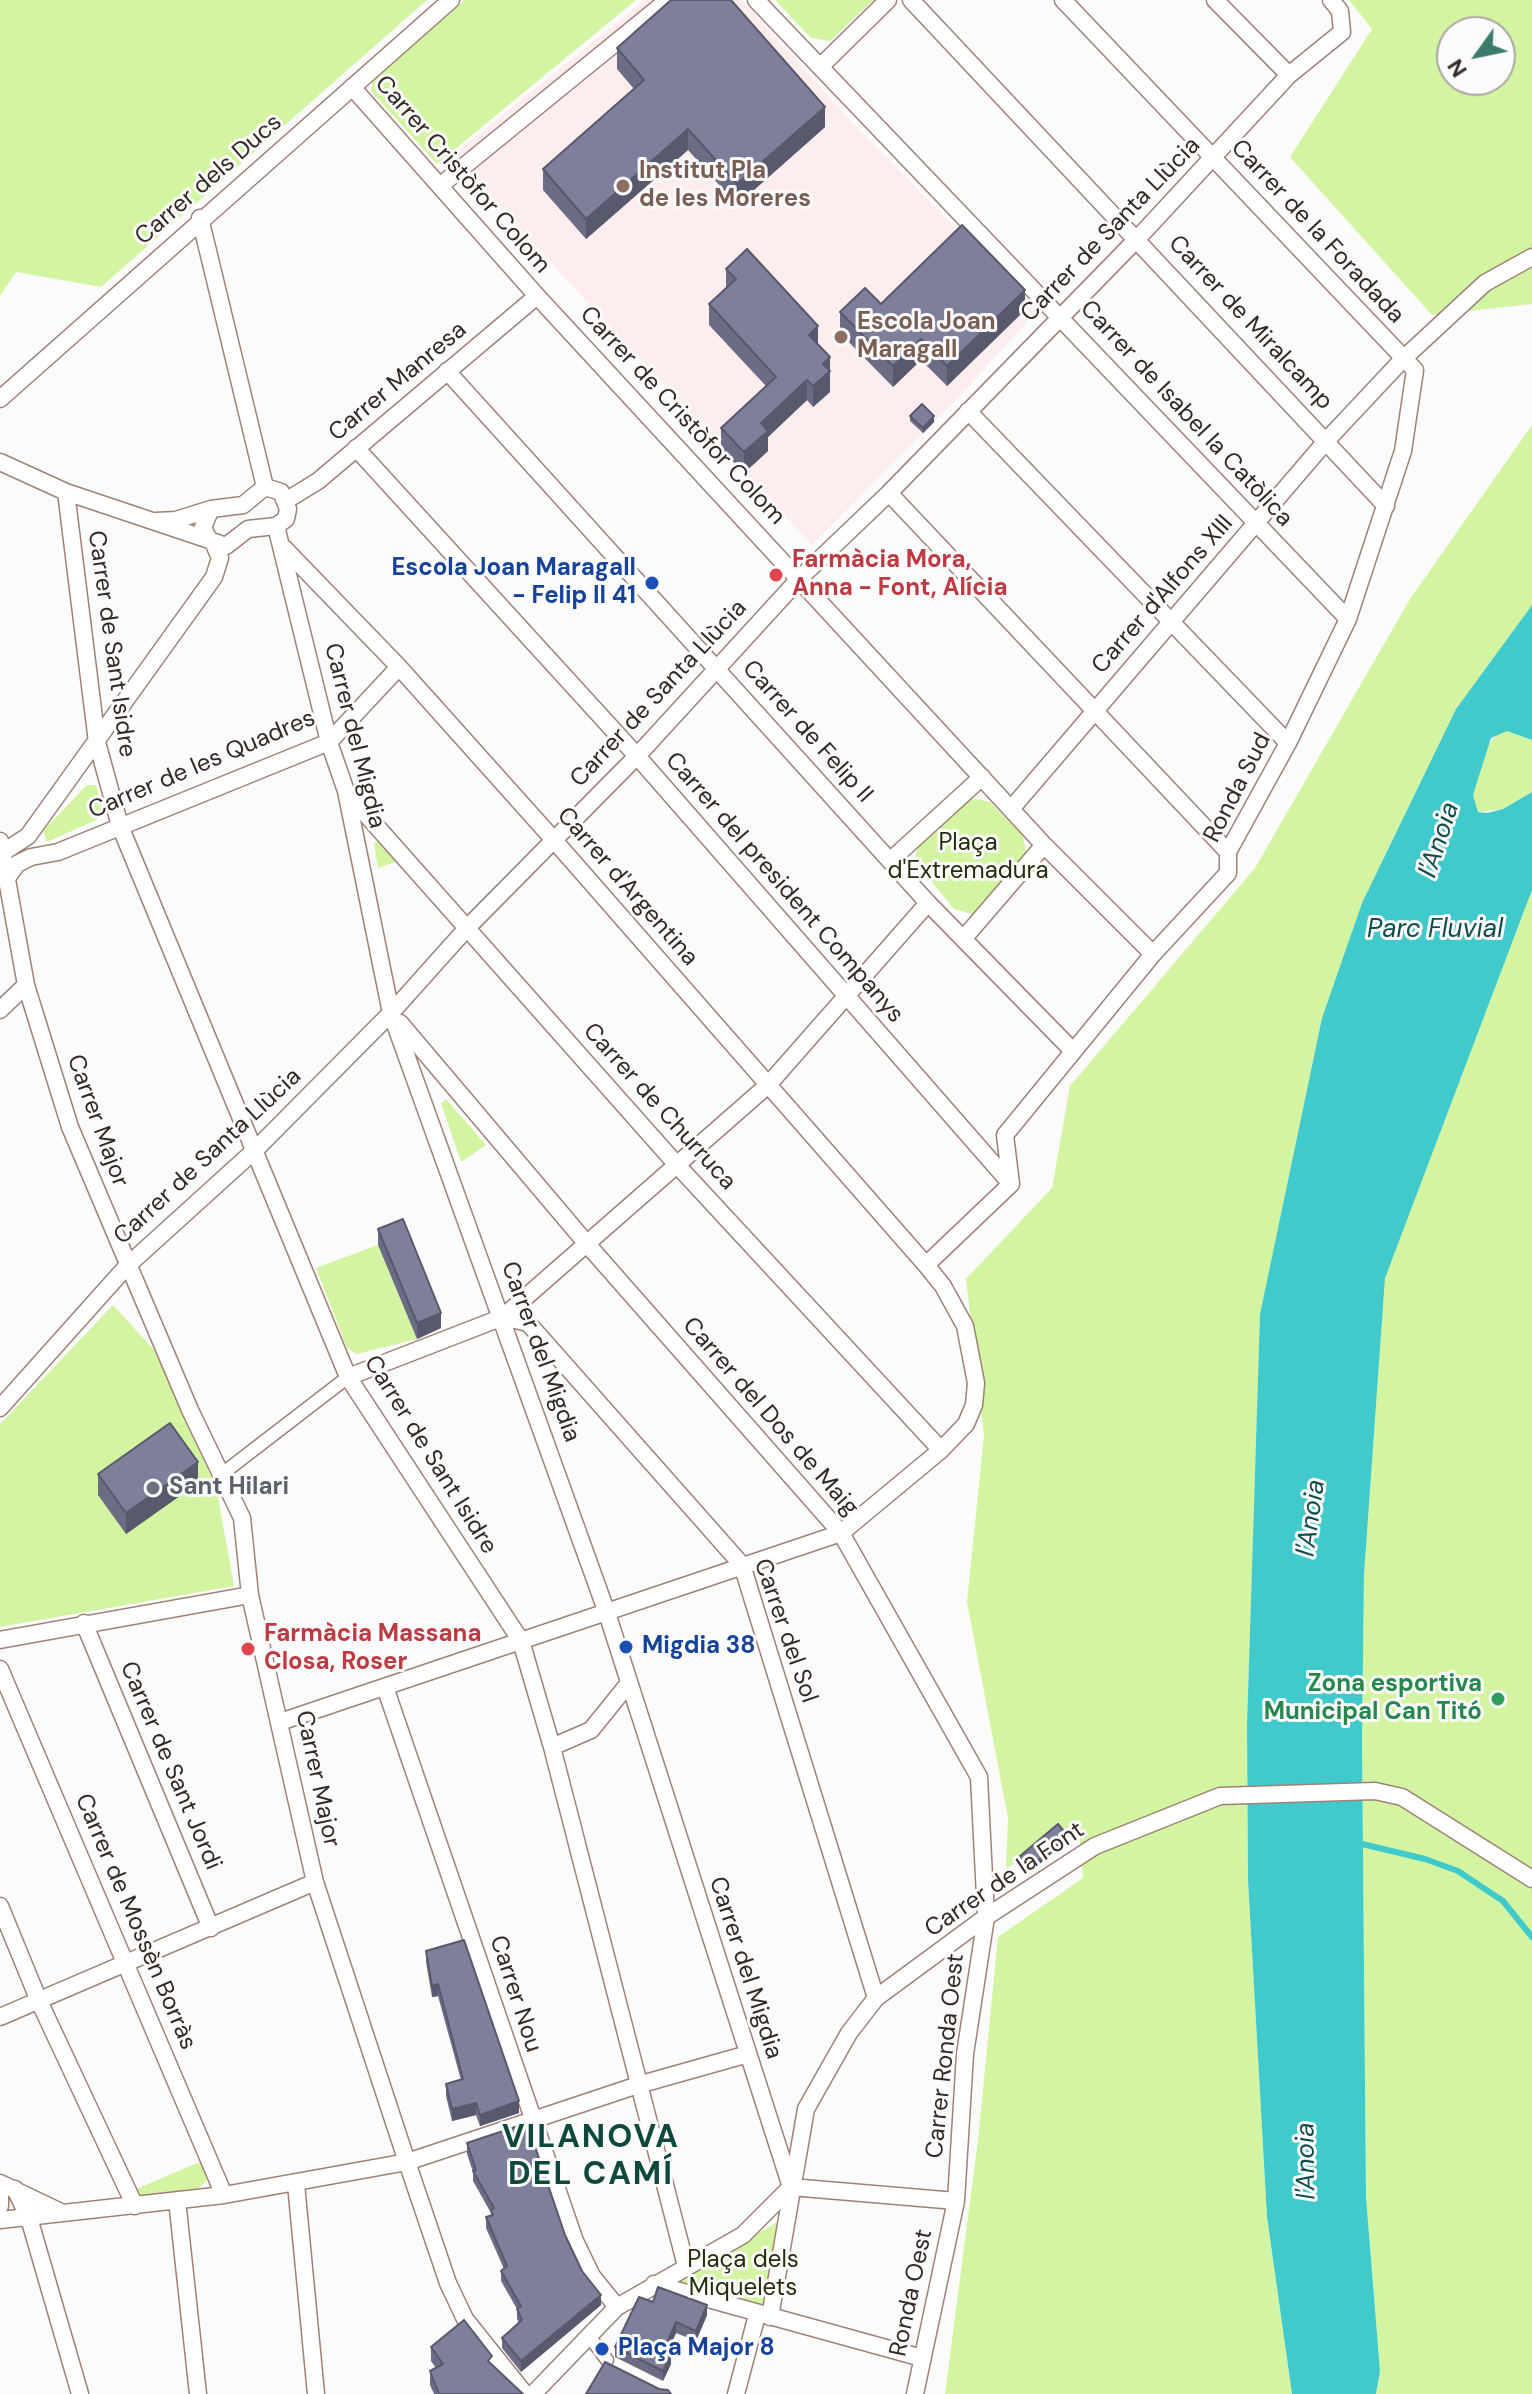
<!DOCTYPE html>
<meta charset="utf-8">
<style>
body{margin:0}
#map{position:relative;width:1532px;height:2394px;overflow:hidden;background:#fbfbfb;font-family:"DM Sans",sans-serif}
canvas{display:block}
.north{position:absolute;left:1436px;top:16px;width:80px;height:80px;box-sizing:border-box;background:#fbfbfb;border:2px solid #aba7a5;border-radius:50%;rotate:237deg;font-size:22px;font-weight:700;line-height:32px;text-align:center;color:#342823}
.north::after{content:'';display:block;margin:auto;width:28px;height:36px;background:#3a7d6f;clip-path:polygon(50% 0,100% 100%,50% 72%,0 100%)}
</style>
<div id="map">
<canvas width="1532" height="2394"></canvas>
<div class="north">N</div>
</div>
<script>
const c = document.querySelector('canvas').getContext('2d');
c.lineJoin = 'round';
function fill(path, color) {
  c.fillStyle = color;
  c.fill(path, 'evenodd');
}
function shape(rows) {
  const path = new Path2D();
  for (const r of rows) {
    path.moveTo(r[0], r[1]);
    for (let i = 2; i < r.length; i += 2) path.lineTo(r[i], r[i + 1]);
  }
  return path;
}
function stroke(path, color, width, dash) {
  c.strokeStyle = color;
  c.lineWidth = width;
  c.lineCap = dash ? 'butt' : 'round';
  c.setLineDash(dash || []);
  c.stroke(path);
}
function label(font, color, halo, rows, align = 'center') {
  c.font = font + ' "DM Sans",sans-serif';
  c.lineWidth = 6;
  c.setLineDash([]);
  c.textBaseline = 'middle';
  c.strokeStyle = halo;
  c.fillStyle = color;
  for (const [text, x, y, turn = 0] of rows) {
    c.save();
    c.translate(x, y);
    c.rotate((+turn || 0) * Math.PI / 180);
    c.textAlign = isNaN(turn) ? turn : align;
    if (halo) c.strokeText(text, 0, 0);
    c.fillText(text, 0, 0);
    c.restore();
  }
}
fill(shape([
 [644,0,742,0,847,117,1037,311,953,403,812,545,452,156]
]), '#fdedee');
fill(shape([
 [0,0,427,0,101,287,16,272,0,296],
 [465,0,636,0,437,164,371,91,373,79],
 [775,0,873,0,830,41,811,38],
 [1349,0,1532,0,1532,304,1432,315,1290,157,1372,29],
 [1452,32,1500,32,1500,80,1452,80],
 [1532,425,1532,605,1456,709,1362,903,1322,1018,1260,1314,1247,1725,1248,1880,1267,2217,1292,2394,945,2394,978,2140,998,1937,1083,1878,1079,1832,1006,1868,1008,1818,967,1602,984,1435,966,1279,1052,1188,1070,1086,1255,868,1410,599],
 [1507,731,1532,740,1532,792,1503,809,1478,812,1473,795,1488,746,1498,732],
 [87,785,96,785,105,816,47,842,43,831],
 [972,798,990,802,1023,836,1026,851,1025,858,980,910,972,914,954,909,914,860,919,844],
 [379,842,396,862,378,868,374,843],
 [1532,890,1532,2394,1376,2394,1380,2371,1366,2197,1362,1737,1364,1575,1385,1277],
 [446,1099,486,1145,461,1162,441,1103],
 [378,1245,417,1339,357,1354,347,1348,316,1268],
 [113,1305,154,1350,216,1487,234,1586,0,1627,0,1424],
 [202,2161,209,2178,197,2190,137,2196,134,2190],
 [779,2221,765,2309,670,2285]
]), '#d3f4a1');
fill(shape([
 [1532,605,1532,740,1507,731,1491,738,1473,795,1478,812,1487,813,1503,809,1532,792,1532,890,1385,1278,1364,1575,1362,1737,1366,2197,1380,2371,1376,2394,1292,2394,1267,2217,1248,1880,1247,1725,1260,1314,1322,1018,1362,903,1456,709]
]), '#41cacb');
stroke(shape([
 [1358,1843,1425,1859,1458,1871,1503,1901,1532,1937]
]), '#41cacb', 6);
const pedestrian = shape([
 [222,1474,348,1377],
 [589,2336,607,2360]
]);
const minor = shape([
 [756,0,1348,619],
 [911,0,1386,506],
 [1215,0,1289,75],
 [820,67,888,0],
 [352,87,537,296,1044,845,1153,954],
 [441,185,668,0],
 [200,218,265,487],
 [447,371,928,903,1072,1050],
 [0,399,451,0],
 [968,411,1288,743],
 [356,448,637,756,1011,1184],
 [0,462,66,492,209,540],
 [66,492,97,742,120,826,348,1377,521,1641,552,1747,686,2266],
 [889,493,1228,852],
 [287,500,318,481,537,296],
 [156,521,176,520,211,509,243,505,265,487,281,492,288,509,286,519,276,526,248,529,226,546,209,540,203,527,211,509],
 [276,526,329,742,346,791,391,1013,607,1613,791,2187],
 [347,793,677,1165,941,1450],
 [1011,809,1327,440,1403,359,1485,283,1532,257],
 [0,841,26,985,70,1127,190,1410,242,1518,250,1595,315,1882,407,2162,448,2283,465,2319,525,2394],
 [2,853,28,836,214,577,220,558,213,542],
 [891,860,982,777],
 [7,878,17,864,31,857,58,852,329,742,399,667],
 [964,938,1044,845],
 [0,1010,26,985],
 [400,1023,587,1244,841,1533,979,1777,986,1917,965,2054,956,2201,915,2394],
 [1011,1184,1005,1135,1153,954,1228,873,1228,852,1288,743,1348,619,1403,451,1415,370,1063,0],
 [926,1265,1011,1184],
 [503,1317,528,1323,742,1565,876,1998],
 [348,1377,503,1317,768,1085,928,903],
 [0,1408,127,1266,255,1150,391,1013,467,928,637,756,800,578,889,493,1138,238,1289,75,1342,32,1340,11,1331,0],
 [84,1623,211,1928],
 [0,1640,250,1595],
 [0,1669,224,2195],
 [385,1687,575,2241,592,2276,617,2307],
 [280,1722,841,1533,941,1450,966,1424,974,1405,976,1383,965,1326,943,1286,926,1265,553,839,399,667,284,548],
 [552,1747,591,1730,629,1683],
 [0,1906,39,2001,135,2206],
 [0,2017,315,1882],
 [0,2183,63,2213],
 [296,2184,316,2394],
 [791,2187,956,2201],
 [15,2189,29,2218,80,2394],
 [0,2193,0,2206],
 [177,2200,198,2394],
 [0,2220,224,2195,407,2162,638,2085,748,2054],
 [654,2284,922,2358],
 [770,2317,806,2109,849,2033,876,1998,986,1917,1095,1846,1220,1796,1375,1791,1402,1797,1532,1879],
 [533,2394,617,2307,743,2235,791,2187],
 [736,2394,757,2315]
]);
stroke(pedestrian, '#a08176', 15);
stroke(minor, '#a08176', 19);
stroke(pedestrian, '#fff', 12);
stroke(minor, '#fff', 16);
fill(shape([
 [617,48,825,127,737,205,688,150,586,239,543,190,543,169,634,89,617,69],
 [726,269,818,345,830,357,830,392,813,407,807,400,768,437,768,451,744,473,721,449,721,428,766,386,709,325,709,304,726,288],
 [881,304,1025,310,947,386,921,360,893,387,840,333,840,312],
 [910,416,934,422,923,433,910,421],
 [378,1229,441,1328,417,1339,378,1245],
 [98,1474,198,1483,126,1534,98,1495],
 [1067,1840,1028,1874,1019,1863,1019,1857],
 [426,1951,519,2113,480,2126,476,2115,452,2121,446,2096,446,2084,461,2080,438,1996,432,1997,426,1962],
 [467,2143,565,2235,582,2271,601,2305,521,2372,502,2348,502,2338,519,2323,517,2319,517,2309,501,2281,501,2271,504,2269,486,2228,486,2217,491,2216,491,2213,473,2181,473,2172,467,2154],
 [653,2302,707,2315,696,2341,676,2333,667,2352,671,2364,663,2381,615,2357,615,2347],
 [431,2347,492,2365,523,2394,434,2394,430,2385,430,2371,436,2368,431,2361]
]), '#6c6d85');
fill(shape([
 [825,107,825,127,737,205,737,184],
 [688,129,688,150,586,239,586,219],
 [1025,290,1025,310,947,386,947,366],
 [818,326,818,347,809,335],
 [921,339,921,360,893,387,893,366],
 [830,357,830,392,813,407,813,386,823,364],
 [807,380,807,400,768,437,768,451,744,473,744,452,761,423],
 [934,416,934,422,923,433,923,428],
 [441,1313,441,1328,417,1339,417,1323],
 [198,1462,198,1483,126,1534,126,1513],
 [1067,1835,1067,1840,1028,1874,1028,1869],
 [438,1984,438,1996,432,1997,432,1986],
 [519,2101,519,2113,480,2126,480,2115],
 [476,2103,476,2115,452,2121,452,2109],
 [601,2295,601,2305,521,2372,521,2361],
 [707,2305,707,2315,696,2341,696,2331],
 [676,2322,676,2333,664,2360,664,2350],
 [671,2354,671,2364,663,2381,663,2371]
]), '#58596c');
const building = shape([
 [671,0,731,0,825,107,737,184,688,129,586,219,543,169,644,80,617,48,671,0],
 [962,225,1025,290,947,366,921,339,893,366,840,312,865,288,881,304,962,225],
 [747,249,818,326,809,335,830,357,823,364,830,371,813,386,807,380,761,423,768,431,744,452,721,428,776,377,709,304,736,279,726,269,747,249],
 [922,404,934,416,923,428,910,416,922,404],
 [403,1219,441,1313,417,1323,378,1229,403,1219],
 [170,1423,198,1462,126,1513,98,1474,170,1423],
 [1058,1824,1067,1835,1028,1869,1019,1857,1058,1824],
 [464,1940,519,2101,480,2115,476,2103,452,2109,446,2084,463,2079,438,1984,432,1986,426,1951,464,1940],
 [527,2123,565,2235,582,2271,601,2295,521,2361,502,2338,522,2320,517,2309,521,2306,501,2271,507,2266,486,2217,493,2215,491,2210,494,2208,473,2171,476,2170,467,2143,527,2123],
 [658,2287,707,2305,696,2331,676,2322,664,2350,671,2354,663,2371,615,2347,639,2297,653,2302,658,2287],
 [464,2320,492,2356,488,2361,523,2394,439,2394,430,2371,443,2364,431,2347,464,2320],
 [605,2362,659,2389,668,2390,671,2394,586,2394,605,2362]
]);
fill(building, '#7e7f9b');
stroke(building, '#58596c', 2);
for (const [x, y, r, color] of [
 [623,186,8,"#8d6e63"],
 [841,337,8,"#8d6e63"],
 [776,575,8,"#e0444e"],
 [652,583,8,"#1a4fb4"],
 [153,1488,8,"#6b7280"],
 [626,1647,8,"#1a4fb4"],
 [248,1649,8,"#e0444e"],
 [1498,1699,8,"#2e9e5b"],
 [602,2349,8,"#1a4fb4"]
]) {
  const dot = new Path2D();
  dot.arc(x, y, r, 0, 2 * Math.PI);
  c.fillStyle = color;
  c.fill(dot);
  stroke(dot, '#fbfbfb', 3);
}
label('bold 24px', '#785e54', '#fbfbfb', [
 ["Institut Pla",639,172],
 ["de les Moreres",639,200],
 ["Escola Joan",857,323],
 ["Maragall",857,351]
], 'left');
label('24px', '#342823', '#fbfbfb', [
 ["Carrer Cristòfor Colom",462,175,49],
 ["Carrer dels Ducs",209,180,-41],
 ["Carrer de Santa Llùcia",1111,230,-46],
 ["Carrer de la Foradada",1317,232,47],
 ["Carrer de Miralcamp",1250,323,47],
 ["Carrer Manresa",398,382,-40],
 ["Carrer de Isabel la Catòlica",1186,414,47],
 ["Carrer de Cristòfor Colom",682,416,47],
 ["Carrer d'Alfons XIII",1163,595,-49],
 ["Carrer de Sant Isidre",111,644,82],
 ["Carrer de Santa Llùcia",659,694,-47],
 ["Carrer de Felip II",807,732,48],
 ["Carrer del Migdia",354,736,76],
 ["Carrer de les Quadres",202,765,-23],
 ["Ronda Sud",1238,788,-63],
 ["Carrer d'Argentina",627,887,49],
 ["Carrer del president Companys",784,888,49],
 ["Carrer de Churruca",659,1107,48],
 ["Carrer Major",97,1121,70],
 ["Carrer de Santa Llùcia",208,1157,-43],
 ["Carrer del Migdia",540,1352,70],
 ["Carrer del Dos de Maig",770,1417,49],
 ["Carrer de Sant Isidre",430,1455,58],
 ["Carrer del Sol",785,1631,71],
 ["Carrer de Sant Jordi",170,1766,67],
 ["Carrer Major",317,1779,78],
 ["Carrer de la Font",1005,1880,-34],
 ["Carrer de Mossèn Borràs",135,1922,67],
 ["Carrer del Migdia",745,1968,72],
 ["Carrer Nou",515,1994,72],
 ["Carrer Ronda Oest",946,2056,-84],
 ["Ronda Oest",912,2293,-78]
]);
label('bold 24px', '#be3a42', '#fbfbfb', [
 ["Farmàcia Mora,",792,561],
 ["Anna - Font, Alícia",792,589],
 ["Farmàcia Massana",264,1635],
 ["Closa, Roser",264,1663]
], 'left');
label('bold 24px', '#164399', '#fbfbfb', [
 ["Escola Joan Maragall",636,569,"right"],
 ["- Felip II 41",636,597,"right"],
 ["Migdia 38",642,1647],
 ["Plaça Major 8",618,2349]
], 'left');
label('24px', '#232f0c', '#fbfbfb', [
 ["Plaça",968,844],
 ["d'Extremadura",968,872],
 ["Plaça dels",743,2261],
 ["Miquelets",743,2289]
]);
label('bold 24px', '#5b616d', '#fbfbfb', [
 ["Sant Hilari",169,1488]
], 'left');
label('bold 24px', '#27864d', '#fbfbfb', [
 ["Zona esportiva",1482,1685],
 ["Municipal Can Titó",1482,1713]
], 'right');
label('italic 26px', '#104b4c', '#fbfbfb', [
 ["l'Anoia",1440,840,-72],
 ["Parc Fluvial",1435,930],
 ["l'Anoia",1312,1518,-82],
 ["l'Anoia",1307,2161,-91]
]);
c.letterSpacing = '2px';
label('bold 32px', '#0e473d', '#fbfbfb', [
 ["VILANOVA",591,2139],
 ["DEL CAMÍ",591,2176]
]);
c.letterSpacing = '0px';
</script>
